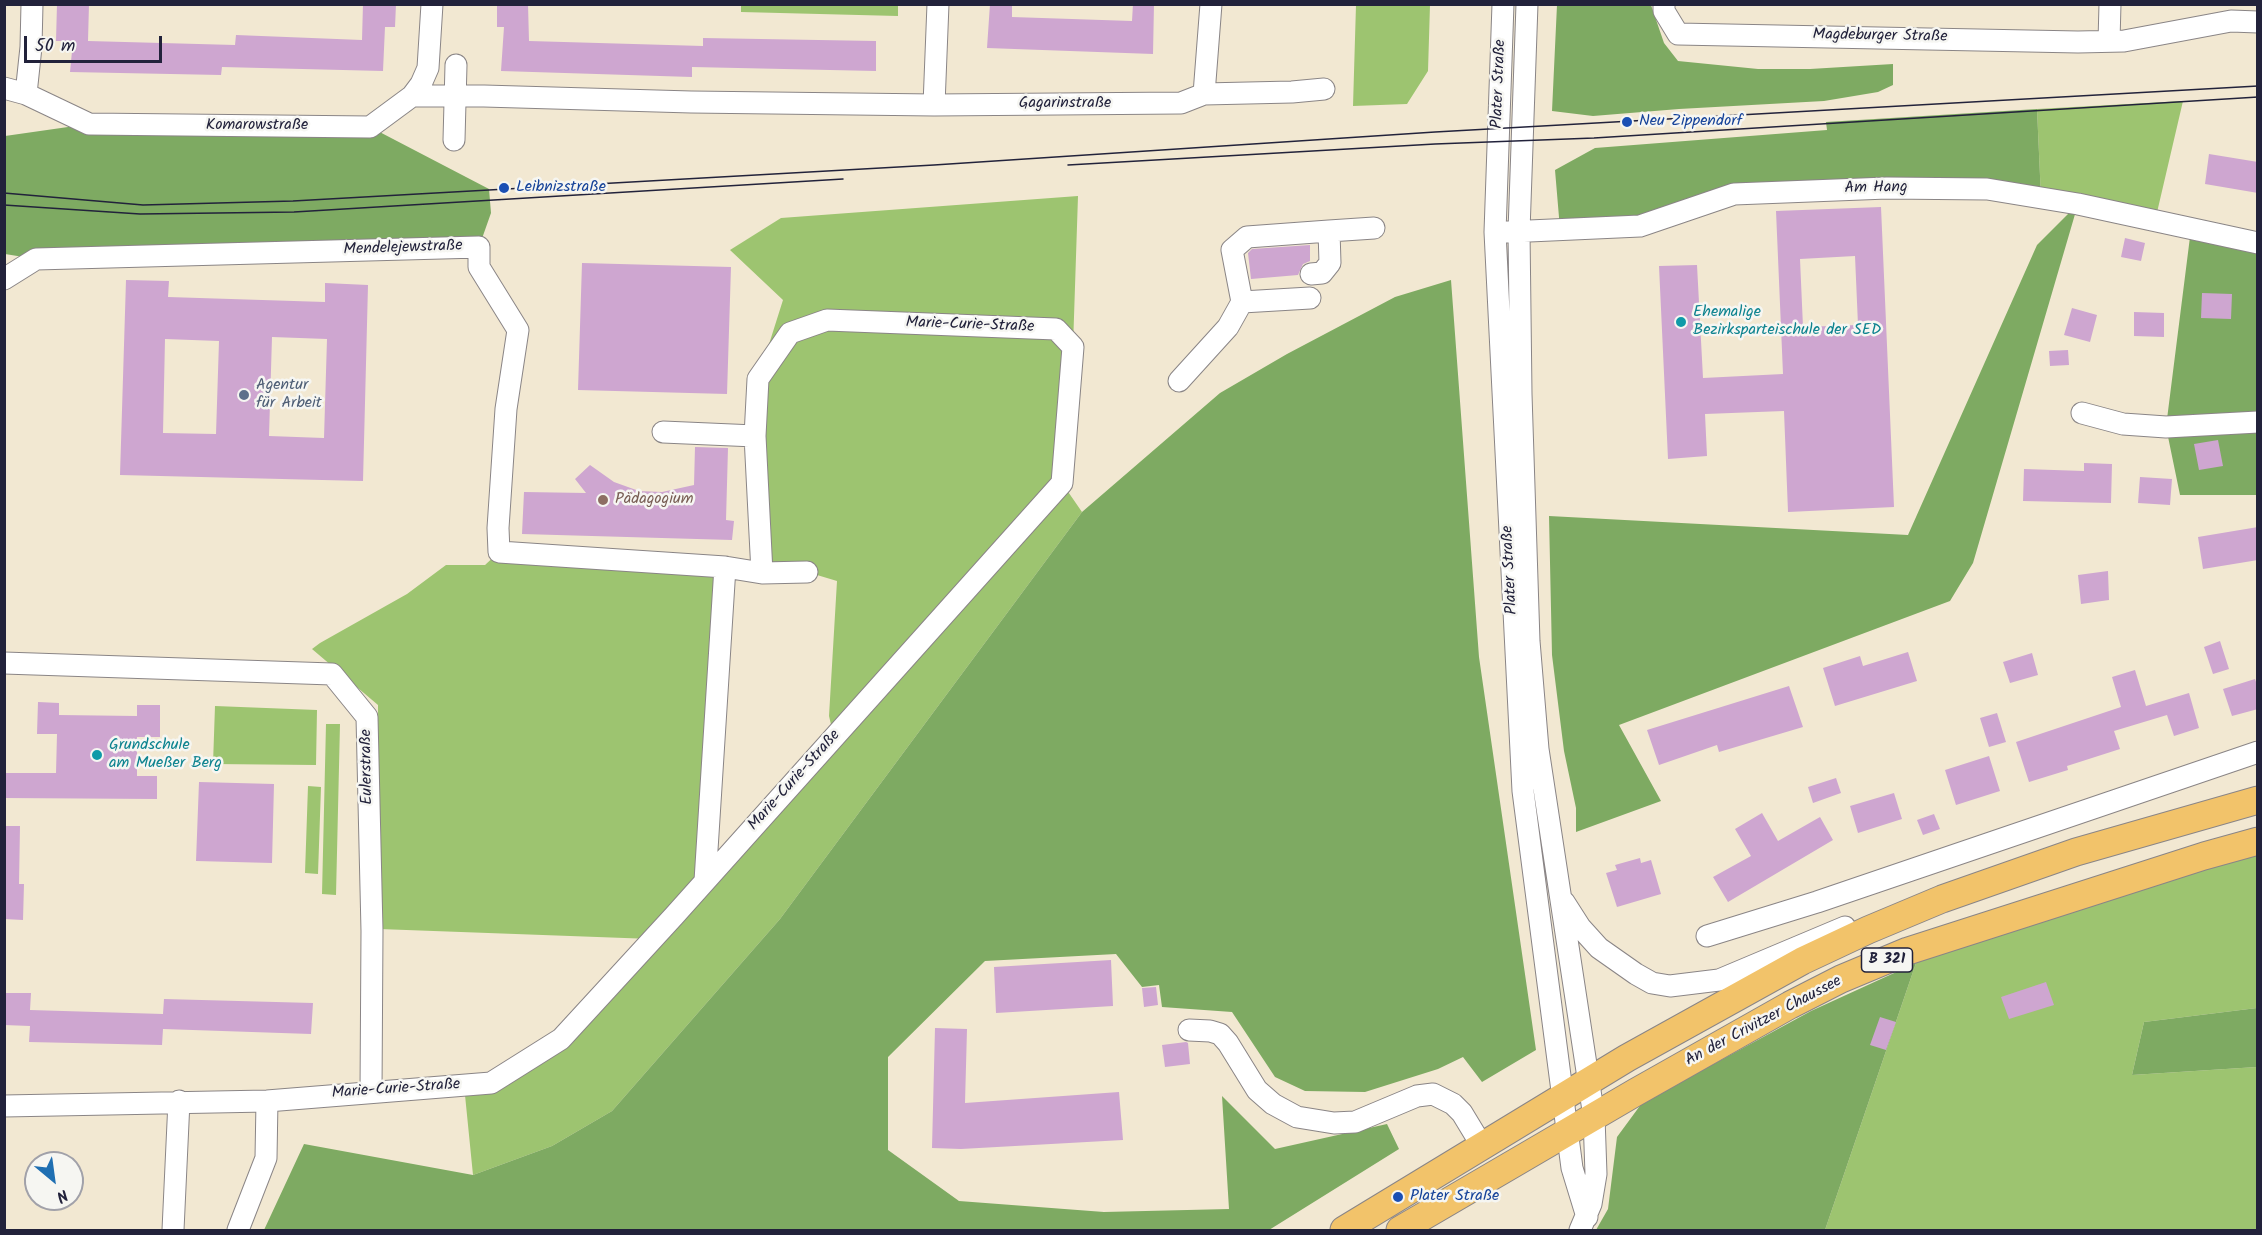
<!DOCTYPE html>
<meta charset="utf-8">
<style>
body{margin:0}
#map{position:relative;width:2262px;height:1235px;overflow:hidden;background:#f2e8d2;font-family:Kalam,sans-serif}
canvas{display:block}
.frame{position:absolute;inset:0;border:6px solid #22223b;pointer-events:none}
.north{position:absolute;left:24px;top:1151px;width:60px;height:60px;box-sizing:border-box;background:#f6f6f2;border:2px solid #a1a1a9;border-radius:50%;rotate:151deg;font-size:16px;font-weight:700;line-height:24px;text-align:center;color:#22223b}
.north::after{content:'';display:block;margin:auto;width:21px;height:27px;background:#1f6fb2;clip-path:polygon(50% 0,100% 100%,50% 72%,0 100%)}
.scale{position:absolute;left:24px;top:36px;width:138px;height:27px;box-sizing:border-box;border:3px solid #22223b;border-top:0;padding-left:8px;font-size:18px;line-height:21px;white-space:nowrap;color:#22223b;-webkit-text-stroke:4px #f6f6f2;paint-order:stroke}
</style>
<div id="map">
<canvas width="2262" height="1235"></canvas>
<div class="frame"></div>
<div class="north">N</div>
<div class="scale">50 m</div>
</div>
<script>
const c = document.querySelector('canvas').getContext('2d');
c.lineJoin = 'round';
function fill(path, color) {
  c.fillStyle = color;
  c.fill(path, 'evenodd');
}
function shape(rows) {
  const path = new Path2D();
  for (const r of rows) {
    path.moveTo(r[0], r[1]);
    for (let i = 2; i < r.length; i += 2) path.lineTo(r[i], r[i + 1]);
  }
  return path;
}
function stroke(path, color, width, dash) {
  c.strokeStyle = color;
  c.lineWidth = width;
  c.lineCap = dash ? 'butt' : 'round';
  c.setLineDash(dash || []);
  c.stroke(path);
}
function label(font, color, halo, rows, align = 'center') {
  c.font = font + ' Kalam,sans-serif';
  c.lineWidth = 5;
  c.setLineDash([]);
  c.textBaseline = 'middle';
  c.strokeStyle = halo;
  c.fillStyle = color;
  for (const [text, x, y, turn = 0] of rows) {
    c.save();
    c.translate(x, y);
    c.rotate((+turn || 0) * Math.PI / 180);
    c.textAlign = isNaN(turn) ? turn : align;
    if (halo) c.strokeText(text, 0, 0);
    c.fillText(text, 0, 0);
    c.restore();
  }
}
fill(shape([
 [741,5,898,5,898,16,741,12],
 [1356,5,1430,5,1428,71,1407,104,1353,106],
 [2183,101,2155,221,2041,198,2037,109],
 [1078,196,1073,347,1062,483,1082,512,780,919,612,1111,552,1146,473,1175,464,1085,561,1039,652,939,379,929,378,705,312,649,320,643,407,594,446,565,485,565,499,552,725,567,705,880,834,737,829,716,837,581,807,572,762,573,758,379,783,300,730,250,781,218],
 [215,706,317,710,316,765,213,764],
 [326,724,340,724,336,895,322,894],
 [308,786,321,787,318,874,305,873],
 [2257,853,2257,1008,2144,1022,2132,1075,2257,1067,2257,1230,1825,1230,1916,963,2025,924]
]), '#9dc470');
fill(shape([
 [1557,5,1651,5,1664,43,1678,61,1758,69,1810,69,1893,64,1893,85,1878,92,1824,101,1679,109,1593,116,1552,111],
 [2037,109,2041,198,1734,194,1640,226,1560,229,1555,170,1595,148,1827,130,1826,122],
 [89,124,370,127,489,189,491,213,479,247,36,259,5,254,5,136],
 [2078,204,1973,563,1950,601,1619,725,1661,801,1576,832,1576,808,1564,751,1552,655,1549,516,1908,535,2037,245],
 [2191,229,2257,243,2257,495,2180,495,2166,427],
 [1451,280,1479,657,1536,1050,1482,1082,1463,1057,1438,1069,1365,1092,1305,1091,1275,1077,1232,1012,1162,1007,1159,985,1142,987,1116,954,985,961,888,1057,888,1150,959,1201,1104,1212,1229,1209,1222,1096,1275,1149,1387,1124,1399,1149,1269,1230,264,1230,304,1144,473,1175,552,1146,612,1111,780,919,1082,512,1220,393,1287,354,1395,297],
 [1916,963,1825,1230,1596,1230,1608,1209,1617,1137,1642,1103,1811,1011],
 [2257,1008,2257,1067,2132,1075,2144,1022]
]), '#7eaa62');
fill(shape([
 [57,4,89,4,88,41,235,45,236,35,362,40,363,4,396,4,395,27,385,27,383,71,222,67,221,75,70,72,73,41,56,41],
 [497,4,528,4,529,41,703,46,703,38,876,41,876,71,692,67,692,77,501,71,504,27,497,27],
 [990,4,1012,4,1012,17,1132,21,1133,4,1154,4,1153,54,987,48],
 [2209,154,2258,162,2258,193,2205,184],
 [1881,207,1894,507,1788,512,1784,411,1705,414,1707,456,1668,459,1659,266,1697,265,1703,378,1783,374,1776,211],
 [1855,256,1858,325,1803,327,1800,259],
 [2125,238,2145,243,2141,261,2121,257],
 [1310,245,1310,261,1303,264,1298,275,1251,279,1248,253,1252,249],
 [582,263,731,267,727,394,578,390],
 [126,280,169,281,168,297,325,302,325,283,368,285,363,481,120,475],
 [272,337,327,339,324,438,269,436],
 [165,339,219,341,216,434,163,433],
 [2202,293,2232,294,2231,319,2201,318],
 [2072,308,2097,315,2090,342,2064,335],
 [2134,312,2164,313,2164,337,2134,336],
 [2068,350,2069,365,2050,366,2049,351],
 [2218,440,2223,466,2199,470,2194,444],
 [695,447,728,448,726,520,734,521,732,540,522,534,524,492,586,493,575,479,590,465,614,482,639,491,662,492,694,485],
 [2084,463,2112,464,2111,503,2023,501,2024,469,2084,471],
 [2140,477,2172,479,2170,505,2138,503],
 [2258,527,2258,560,2203,569,2198,537],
 [2108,571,2109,600,2081,604,2078,575],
 [2220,641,2229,669,2213,674,2204,647],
 [1908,652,1917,681,1835,706,1823,668,1860,656,1863,666],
 [2032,653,2038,675,2010,683,2003,662],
 [2135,670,2146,706,2189,693,2199,728,2174,736,2167,715,2114,731,2120,749,2067,766,2068,770,2029,782,2016,742,2121,707,2112,677],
 [2255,679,2258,688,2258,709,2232,716,2223,689],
 [1789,686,1803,727,1719,752,1717,745,1659,765,1647,730],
 [38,702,59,703,59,715,137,716,137,705,160,705,160,737,137,737,137,776,157,776,157,799,4,798,4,773,56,773,57,734,37,734],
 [1997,713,2006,742,1989,747,1980,718],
 [1989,756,2000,791,1956,805,1945,770],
 [1836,778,1841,793,1813,803,1808,787],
 [199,782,274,784,272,863,196,861],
 [1894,793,1902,819,1858,833,1850,806],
 [1762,813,1778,841,1820,817,1833,840,1728,902,1713,877,1751,856,1735,829],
 [1934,814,1940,829,1923,835,1917,820],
 [4,826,20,826,19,884,24,884,23,920,4,919],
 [1640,858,1641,863,1651,860,1661,894,1617,907,1606,873,1617,870,1615,865],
 [1111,960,1113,1006,996,1013,994,967],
 [2046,982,2054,1005,2009,1019,2001,997],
 [1156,987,1158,1005,1144,1007,1142,988],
 [4,993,31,993,30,1010,163,1014,164,999,313,1003,311,1034,163,1029,162,1045,29,1042,30,1026,4,1025],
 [1880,1017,1896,1022,1886,1050,1870,1045],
 [935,1028,967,1029,965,1103,1119,1092,1123,1140,961,1149,932,1148],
 [1186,1042,1188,1043,1190,1064,1165,1067,1162,1045]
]), '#cea6d0');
const minor = shape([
 [938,4,934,105,1181,103,1204,94,1211,4],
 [1503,4,1495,232,1523,791,1572,1168,1587,1217],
 [1527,4,1519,231,1521,394,1529,641,1538,749,1594,1117,1596,1174,1591,1204,1580,1230],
 [1664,4,1664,11,1678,34,2078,42,2124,41,2231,21,2258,22],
 [2109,41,2110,4],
 [4,88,26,94,89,124,370,127,412,96,421,84,428,68,432,4],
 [26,94,31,47,32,4],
 [1204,94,1292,92,1324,89],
 [412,96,484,96,691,102,934,105],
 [454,140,456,65],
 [1507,232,1640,226,1734,194,1887,188,1987,189,2078,204,2258,243],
 [1311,274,1322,273,1330,263,1329,231,1374,228],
 [4,279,36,259,479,247,479,267,518,330,506,409,498,528,499,552,725,567],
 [1242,302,1232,250,1247,237,1329,231],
 [1179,381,1228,327,1242,302,1310,298],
 [2082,413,2123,424,2166,427,2258,422],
 [663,432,755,436],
 [762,573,807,572],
 [4,663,332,674,367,717,372,931,371,1092],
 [1564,902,1580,927,1599,948,1636,974,1652,983,1670,986,1719,980,1845,927],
 [1707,936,1817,902,2258,752],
 [1189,1030,1210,1031,1220,1034,1228,1043,1257,1090,1273,1104,1297,1117,1334,1123,1355,1122,1417,1096,1433,1094,1453,1104,1462,1113,1482,1146],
 [4,1106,267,1101,491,1083,561,1039,674,916,1062,483,1073,347,1056,329,827,320,790,333,758,379,755,436,762,573,725,567,705,881],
 [173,1230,179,1101],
 [238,1230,266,1158,267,1101]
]);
const major = shape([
 [1344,1230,1627,1058,1802,961,1868,930,1942,899,2076,852,2258,800],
 [1400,1230,1636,1092,1790,1005,1841,979,1908,951,2204,856,2258,841]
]);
stroke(minor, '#8a8586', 23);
stroke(major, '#8a8586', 29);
stroke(minor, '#fff', 21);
stroke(major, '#f2c36a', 27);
stroke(shape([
 [1068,165,1435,144,1594,138,2258,97],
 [4,193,143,205,293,201,934,165,1435,132,2258,86],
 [4,205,140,214,294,212,843,179]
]), '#22223b', 1.5);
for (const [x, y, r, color] of [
 [1627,122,6,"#1a4fb4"],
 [504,188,6,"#1a4fb4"],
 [1681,322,6,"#0f9aa8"],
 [244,395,6,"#5c6f8a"],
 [603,500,6,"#8d6e63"],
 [97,755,6,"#0f9aa8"],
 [1398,1197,6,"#1a4fb4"]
]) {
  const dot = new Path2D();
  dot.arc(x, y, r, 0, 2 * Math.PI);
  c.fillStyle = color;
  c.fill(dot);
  stroke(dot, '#f6f6f2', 2);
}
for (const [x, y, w] of [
 [1887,960,51]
]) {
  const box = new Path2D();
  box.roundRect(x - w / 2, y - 12, w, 24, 4.5);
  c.fillStyle = '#f6f6f2';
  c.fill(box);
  stroke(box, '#22223b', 1.5);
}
label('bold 15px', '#22223b', null, [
 ["B 321",1887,960]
]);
label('16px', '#22223b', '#f6f6f2', [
 ["Magdeburger Straße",1880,37,1],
 ["Plater Straße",1500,84,-88],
 ["Gagarinstraße",1065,104],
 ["Komarowstraße",257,126],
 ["Am Hang",1876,189,-1],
 ["Mendelejewstraße",403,249,-2],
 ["Marie-Curie-Straße",970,326,2],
 ["Plater Straße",1511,570,-93],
 ["Eulerstraße",368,767,-91],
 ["Marie-Curie-Straße",795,781,-48],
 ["An der Crivitzer Chaussee",1764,1022,-28],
 ["Marie-Curie-Straße",396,1090,-4]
]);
label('16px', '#164399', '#f6f6f2', [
 ["Neu Zippendorf",1639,122],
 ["Leibnizstraße",516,188],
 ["Plater Straße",1410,1197]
], 'left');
label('16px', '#0d838f', '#f6f6f2', [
 ["Ehemalige",1693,313],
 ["Bezirksparteischule der SED",1693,331],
 ["Grundschule",109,746],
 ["am Mueßer Berg",109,764]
], 'left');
label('16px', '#4e5e75', '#f6f6f2', [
 ["Agentur",256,386],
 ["für Arbeit",256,404]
], 'left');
label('16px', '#785e54', '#f6f6f2', [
 ["Pädagogium",615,500]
], 'left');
</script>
